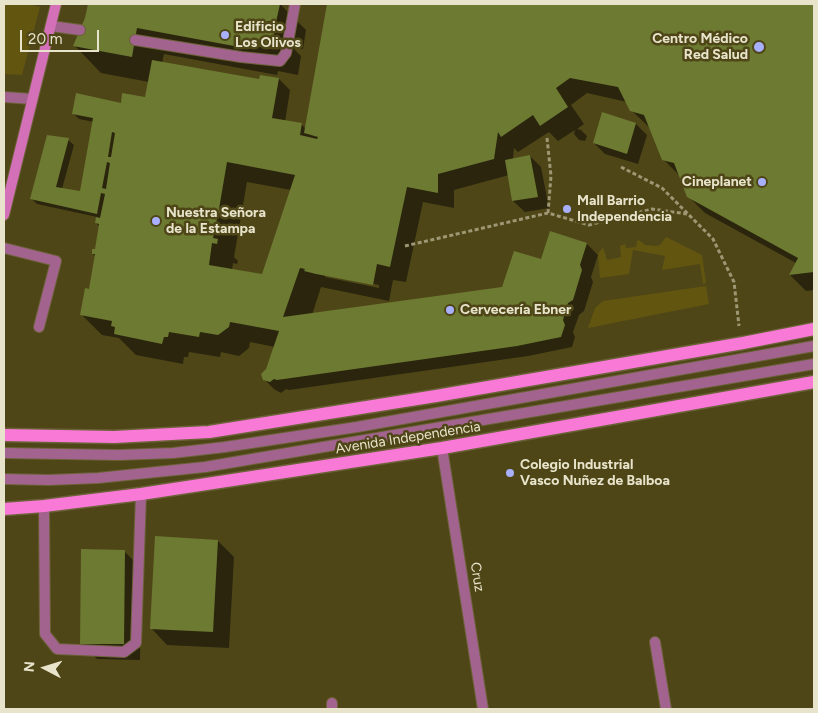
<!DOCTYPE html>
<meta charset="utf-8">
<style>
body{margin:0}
#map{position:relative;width:818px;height:713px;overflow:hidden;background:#4f4618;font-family:Figtree,sans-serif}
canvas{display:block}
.frame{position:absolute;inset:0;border:5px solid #e8e4cb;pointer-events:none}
.north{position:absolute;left:20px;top:643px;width:50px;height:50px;-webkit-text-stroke:4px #4f4618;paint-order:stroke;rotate:275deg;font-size:14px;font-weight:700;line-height:20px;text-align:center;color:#e8e4cb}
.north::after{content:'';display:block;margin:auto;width:18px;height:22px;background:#e8e4cb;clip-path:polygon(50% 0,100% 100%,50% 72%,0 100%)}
.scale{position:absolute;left:20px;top:30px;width:79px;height:22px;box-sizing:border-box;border:2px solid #e8e4cb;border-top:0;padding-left:6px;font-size:15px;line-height:18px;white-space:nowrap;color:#e8e4cb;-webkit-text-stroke:4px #4f4618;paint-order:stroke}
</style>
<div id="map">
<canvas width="818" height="713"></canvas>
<div class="frame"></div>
<div class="north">N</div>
<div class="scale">20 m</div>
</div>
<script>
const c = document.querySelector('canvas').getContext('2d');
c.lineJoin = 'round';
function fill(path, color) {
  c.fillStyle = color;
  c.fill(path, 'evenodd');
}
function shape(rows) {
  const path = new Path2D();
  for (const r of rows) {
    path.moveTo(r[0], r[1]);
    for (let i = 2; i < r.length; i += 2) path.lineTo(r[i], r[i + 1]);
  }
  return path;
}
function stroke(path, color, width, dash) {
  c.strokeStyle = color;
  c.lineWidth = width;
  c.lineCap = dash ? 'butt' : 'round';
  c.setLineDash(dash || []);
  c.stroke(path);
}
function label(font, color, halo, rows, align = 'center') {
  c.font = font + ' Figtree,sans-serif';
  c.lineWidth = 5;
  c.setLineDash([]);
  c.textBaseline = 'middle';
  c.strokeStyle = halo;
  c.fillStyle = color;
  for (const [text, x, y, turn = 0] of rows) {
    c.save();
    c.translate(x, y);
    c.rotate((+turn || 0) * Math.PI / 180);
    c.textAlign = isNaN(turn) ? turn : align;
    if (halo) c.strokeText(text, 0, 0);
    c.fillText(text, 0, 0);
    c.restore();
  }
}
fill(shape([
 [4,4,28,4,40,7,22,75,4,74],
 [666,237,702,255,706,283,703,284,700,264,662,270,665,256,633,250,629,274,600,278,598,254,603,247,607,260,621,257,620,246,625,244,626,248,636,247,637,241,639,240,645,245,656,246,660,245],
 [706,286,709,304,588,328,595,308,603,301]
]), '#615510');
fill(shape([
 [89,4,280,4,306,30,303,49,292,47,301,56,298,75,278,71,277,75,164,54,162,63,259,80,261,76,279,79,290,90,285,122,302,125,306,129,328,4,814,4,814,290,806,291,790,275,796,263,705,213,688,196,680,176,663,159,650,128,631,110,627,102,587,93,571,105,584,124,577,129,581,130,587,136,585,141,579,140,574,134,575,130,558,141,549,132,518,152,514,148,513,159,530,156,541,167,549,208,525,212,513,201,509,175,454,190,454,208,423,202,406,282,393,280,389,301,321,287,312,315,503,288,542,261,551,233,587,244,598,255,591,277,593,282,584,311,579,315,573,332,575,337,572,347,528,356,289,390,286,389,281,393,274,389,263,378,275,347,250,342,249,348,239,356,221,352,220,357,189,352,188,357,184,357,183,364,136,355,119,338,102,335,81,314,90,290,96,257,93,254,96,250,100,227,96,223,97,217,37,204,32,199,68,140,74,145,62,189,81,192,94,122,79,119,73,113,149,99,149,82,101,73,75,46,86,18],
 [247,182,291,190,263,276,232,270,233,263,237,264,238,261,234,257,238,234,242,235,243,231,239,228],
 [325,275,379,285,379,288,325,277],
 [636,124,647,135,638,164,605,154,594,143],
 [218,541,234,557,229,648,167,645,151,628],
 [124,551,141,568,140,660,97,659,81,643]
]), '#0007');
fill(shape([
 [88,4,280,4,276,22,267,21,266,27,275,28,271,49,251,45,250,49,137,28,132,57,73,46,85,18],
 [327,4,814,4,814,272,789,275,798,258,687,197,674,163,662,160,644,115,630,111,618,87,570,78,556,88,568,107,540,126,533,115,501,137,498,132,494,159,438,174,438,193,407,187,390,267,377,264,373,285,316,274,304,271,305,269,300,268,283,317,502,287,514,251,541,259,550,231,587,243,580,265,582,270,573,300,568,303,563,320,565,325,561,337,517,346,277,380,274,379,270,382,263,380,261,374,266,369,279,331,230,322,229,327,218,335,200,332,199,337,169,332,168,337,164,337,162,344,114,334,115,327,111,326,112,321,80,315,85,288,89,289,95,254,92,254,92,249,95,249,99,224,95,223,96,217,100,218,105,194,101,193,97,214,30,199,47,135,69,138,56,187,80,191,93,118,72,114,76,93,121,103,122,93,145,97,152,60,259,79,260,75,279,78,272,118,302,123,300,135,317,139,318,137,304,133],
 [112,132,115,133,111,157,108,157],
 [107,162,110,163,106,189,102,188],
 [227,162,295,175,262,274,209,265,212,243,217,244,218,239,213,238,218,214,222,215,223,209,219,209],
 [602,112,636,123,627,154,593,143],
 [530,155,538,197,512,201,505,160],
 [155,536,218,540,213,632,150,629],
 [81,549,125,550,124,644,80,644]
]), '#6c7a32');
const lane = shape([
 [51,26,80,30],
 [135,40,241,57,280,61,286,53,295,4],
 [4,97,32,99],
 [4,248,56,261,39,327],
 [4,453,119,455,173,453,225,447,357,427,814,346],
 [4,479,49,480,98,478,205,467,814,364],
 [44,506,45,634,57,649,124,652,136,643,141,494],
 [655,642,666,709],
 [332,709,332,703]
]);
const street = shape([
 [442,448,483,709]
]);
const secondary = shape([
 [4,215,56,4]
]);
const primary = shape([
 [4,435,114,437,209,432,436,396,743,343,814,329],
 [4,509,44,506,141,494,442,448,814,382]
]);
stroke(lane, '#6b6238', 12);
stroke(street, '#6b6238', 12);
stroke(secondary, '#6b6238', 12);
stroke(primary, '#6b6238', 15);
stroke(shape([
 [547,138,551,176,548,213],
 [621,167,662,188,713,239,734,282,739,326],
 [405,246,548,213,589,225,652,209,687,214]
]), '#9e9774', 3, [4, 2.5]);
stroke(lane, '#a2638f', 10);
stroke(street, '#a2638f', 10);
stroke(secondary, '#d470b8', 10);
stroke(primary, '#f979d6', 12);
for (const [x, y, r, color] of [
 [225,35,5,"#a8b0fc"],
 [759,47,6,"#a8b0fc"],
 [762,182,5,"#a8b0fc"],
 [567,209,5,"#a8b0fc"],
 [156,221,5,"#a8b0fc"],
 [450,310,5,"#a8b0fc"],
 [510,473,5,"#a8b0fc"]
]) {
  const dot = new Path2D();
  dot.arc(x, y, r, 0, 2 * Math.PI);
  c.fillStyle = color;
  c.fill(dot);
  stroke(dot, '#4f4618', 2);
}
label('bold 14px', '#e8e4cb', '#4f4618', [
 ["Edificio",235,27],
 ["Los Olivos",235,43],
 ["Centro Médico",748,39,"right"],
 ["Red Salud",748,55,"right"],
 ["Cineplanet",752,182,"right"],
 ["Mall Barrio",577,201],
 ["Independencia",577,217],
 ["Nuestra Señora",166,213],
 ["de la Estampa",166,229],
 ["Cervecería Ebner",460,310],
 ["Colegio Industrial",520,465],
 ["Vasco Nuñez de Balboa",520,481]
], 'left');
label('14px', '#e8e4cb', '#4f4618', [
 ["Avenida Independencia",408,438,-9],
 ["Cruz",477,577,81]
]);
</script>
